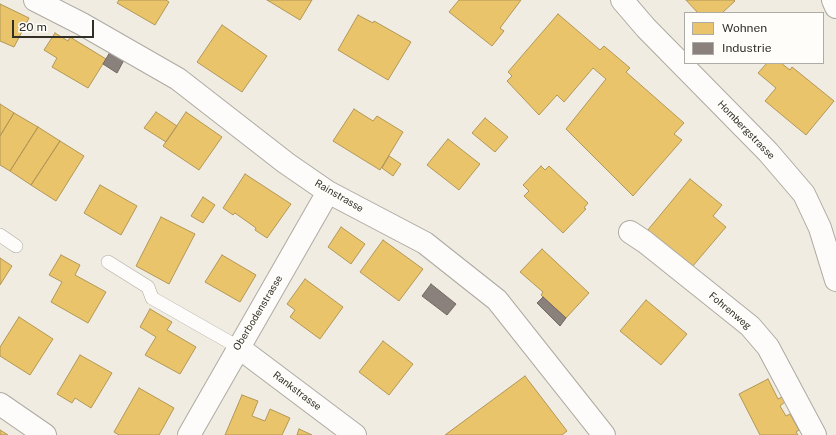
<!DOCTYPE html>
<style>
body{margin:0}
#map{position:relative;width:836px;height:435px;overflow:hidden;background:#f0ece1;font-family:"Public Sans",sans-serif}
canvas{display:block}
.legend{position:absolute;left:684px;top:12px;width:140px;height:52px;box-sizing:border-box;background:#fefdf9;border:1px solid #acaba5;margin:0;padding:5px 7px;list-style:none;font-size:12px;color:#322f27}
.legend li{display:flex;align-items:center;gap:8px;height:20px}
.legend b{width:20px;border:1px solid #acaba5}
.scale{position:absolute;left:12px;top:20px;width:82px;height:18px;box-sizing:border-box;border:2px solid #322f27;border-top:0;padding-left:5px;font-size:12px;line-height:14px;white-space:nowrap;color:#322f27;-webkit-text-stroke:3px #fefdf9;paint-order:stroke}
</style>
<div id="map">
<canvas width="836" height="435"></canvas>
<ul class="legend">
<li><b style="height:11px;background:#e9c46a"></b>Wohnen</li>
<li><b style="height:11px;background:#8a817c"></b>Industrie</li>
</ul>
<div class="scale">20 m</div>
</div>
<script>
const c = document.querySelector('canvas').getContext('2d');
c.lineJoin = 'round';
function fill(path, color) {
  c.fillStyle = color;
  c.fill(path, 'evenodd');
}
function shape(rows) {
  const path = new Path2D();
  for (const r of rows) {
    path.moveTo(r[0], r[1]);
    for (let i = 2; i < r.length; i += 2) path.lineTo(r[i], r[i + 1]);
  }
  return path;
}
function stroke(path, color, width, dash) {
  c.strokeStyle = color;
  c.lineWidth = width;
  c.lineCap = dash ? 'butt' : 'round';
  c.setLineDash(dash || []);
  c.stroke(path);
}
function label(font, color, halo, rows, align = 'center') {
  c.font = font + ' "Public Sans",sans-serif';
  c.lineWidth = 4;
  c.setLineDash([]);
  c.textBaseline = 'middle';
  c.strokeStyle = halo;
  c.fillStyle = color;
  for (const [text, x, y, turn = 0] of rows) {
    c.save();
    c.translate(x, y);
    c.rotate((+turn || 0) * Math.PI / 180);
    c.textAlign = isNaN(turn) ? turn : align;
    if (halo) c.strokeText(text, 0, 0);
    c.fillText(text, 0, 0);
    c.restore();
  }
}
const homes = shape([
 [119,0,166,0,169,2,155,25,117,3,119,0],
 [267,0,312,0,300,20,267,0],
 [459,0,521,0,500,28,504,31,492,46,449,12,459,0],
 [686,0,734,0,735,1,722,13,698,13,686,0],
 [0,4,29,18,14,47,0,41,0,4],
 [558,14,600,50,604,46,630,68,626,72,684,123,674,134,682,140,633,196,566,129,606,79,593,68,564,102,557,95,539,115,507,81,512,76,508,72,558,14],
 [358,15,373,23,374,21,411,42,388,80,338,50,358,15],
 [222,25,267,56,242,92,197,62,222,25],
 [55,33,68,41,70,37,106,59,88,88,52,67,57,58,44,50,55,33],
 [767,63,781,63,790,70,792,67,834,101,806,135,765,101,776,88,758,73,767,63],
 [0,104,14,113,0,136,0,104],
 [354,109,373,121,377,116,403,132,380,170,333,141,354,109],
 [156,112,177,126,166,142,144,128,156,112],
 [186,112,222,137,199,170,163,146,186,112],
 [14,113,38,127,10,171,0,165,0,136,14,113],
 [485,118,508,137,495,152,472,133,485,118],
 [38,127,60,141,31,185,10,171,38,127],
 [448,139,480,164,459,190,427,165,448,139],
 [60,141,84,156,56,201,31,185,60,141],
 [389,156,401,164,393,176,382,168,389,156],
 [541,166,545,170,549,166,588,203,584,208,586,209,563,233,524,196,529,191,523,185,541,166],
 [245,174,291,204,267,238,255,230,256,228,235,213,233,215,223,208,245,174],
 [690,179,722,205,713,216,726,227,692,267,647,231,690,179],
 [100,185,137,206,121,235,84,213,100,185],
 [203,197,215,205,203,223,191,216,203,197],
 [161,217,195,234,169,284,136,266,161,217],
 [341,227,365,244,351,264,328,247,341,227],
 [383,240,423,269,399,301,360,272,383,240],
 [542,249,589,293,566,318,543,297,541,295,543,292,520,272,542,249],
 [61,255,80,265,75,275,106,292,88,323,51,302,62,282,49,275,61,255],
 [222,255,256,275,240,302,205,282,222,255],
 [0,258,12,266,0,285,0,258],
 [305,279,343,307,320,339,290,317,295,310,287,304,305,279],
 [646,300,687,334,661,365,620,331,646,300],
 [150,309,172,322,167,330,196,347,180,374,145,355,156,337,140,327,150,309],
 [19,317,53,339,30,375,0,356,0,347,19,317],
 [383,341,413,364,389,395,359,372,383,341],
 [80,355,112,373,91,408,75,398,72,403,57,394,80,355],
 [525,376,567,431,562,435,445,435,525,376],
 [768,379,778,399,782,397,785,402,780,406,786,416,790,414,799,430,796,432,798,435,760,435,739,394,768,379],
 [139,388,174,408,159,435,119,435,114,432,139,388],
 [242,395,258,401,252,416,265,421,270,409,290,418,282,435,225,435,242,395],
 [299,429,312,435,297,435,299,429],
 [0,430,8,435,0,435,0,430]
]);
fill(homes, '#e9c46a');
stroke(homes, '#b29756', 1);
const industry = shape([
 [110,52,124,60,117,73,103,64,110,52],
 [431,284,456,304,447,315,422,296,431,284],
 [543,297,566,318,560,326,537,303,543,297]
]);
fill(industry, '#8a817c');
stroke(industry, '#706862', 1);
const lane = shape([
 [0,235,16,246],
 [108,262,148,287,152,298,238,347]
]);
const street = shape([
 [35,0,82,24,178,79,286,163,328,192,425,243,497,300,604,435],
 [622,0,646,28,768,152,804,194,820,228,836,280],
 [833,0,836,7],
 [630,232,645,242,750,326,768,347,815,435],
 [238,347,355,435],
 [0,404,45,435],
 [189,435,328,192]
]);
stroke(lane, '#adaaa2', 14);
stroke(street, '#adaaa2', 24);
stroke(lane, '#fdfcfa', 13);
stroke(street, '#fdfcfa', 22);
label('10px', '#322f27', '#fefdf9', [
 ["Hombergstrasse",746,130,46],
 ["Rainstrasse",339,196,30],
 ["Fohrenweg",730,311,40],
 ["Oberbodenstrasse",258,313,-59],
 ["Rankstrasse",297,391,37]
]);
</script>
